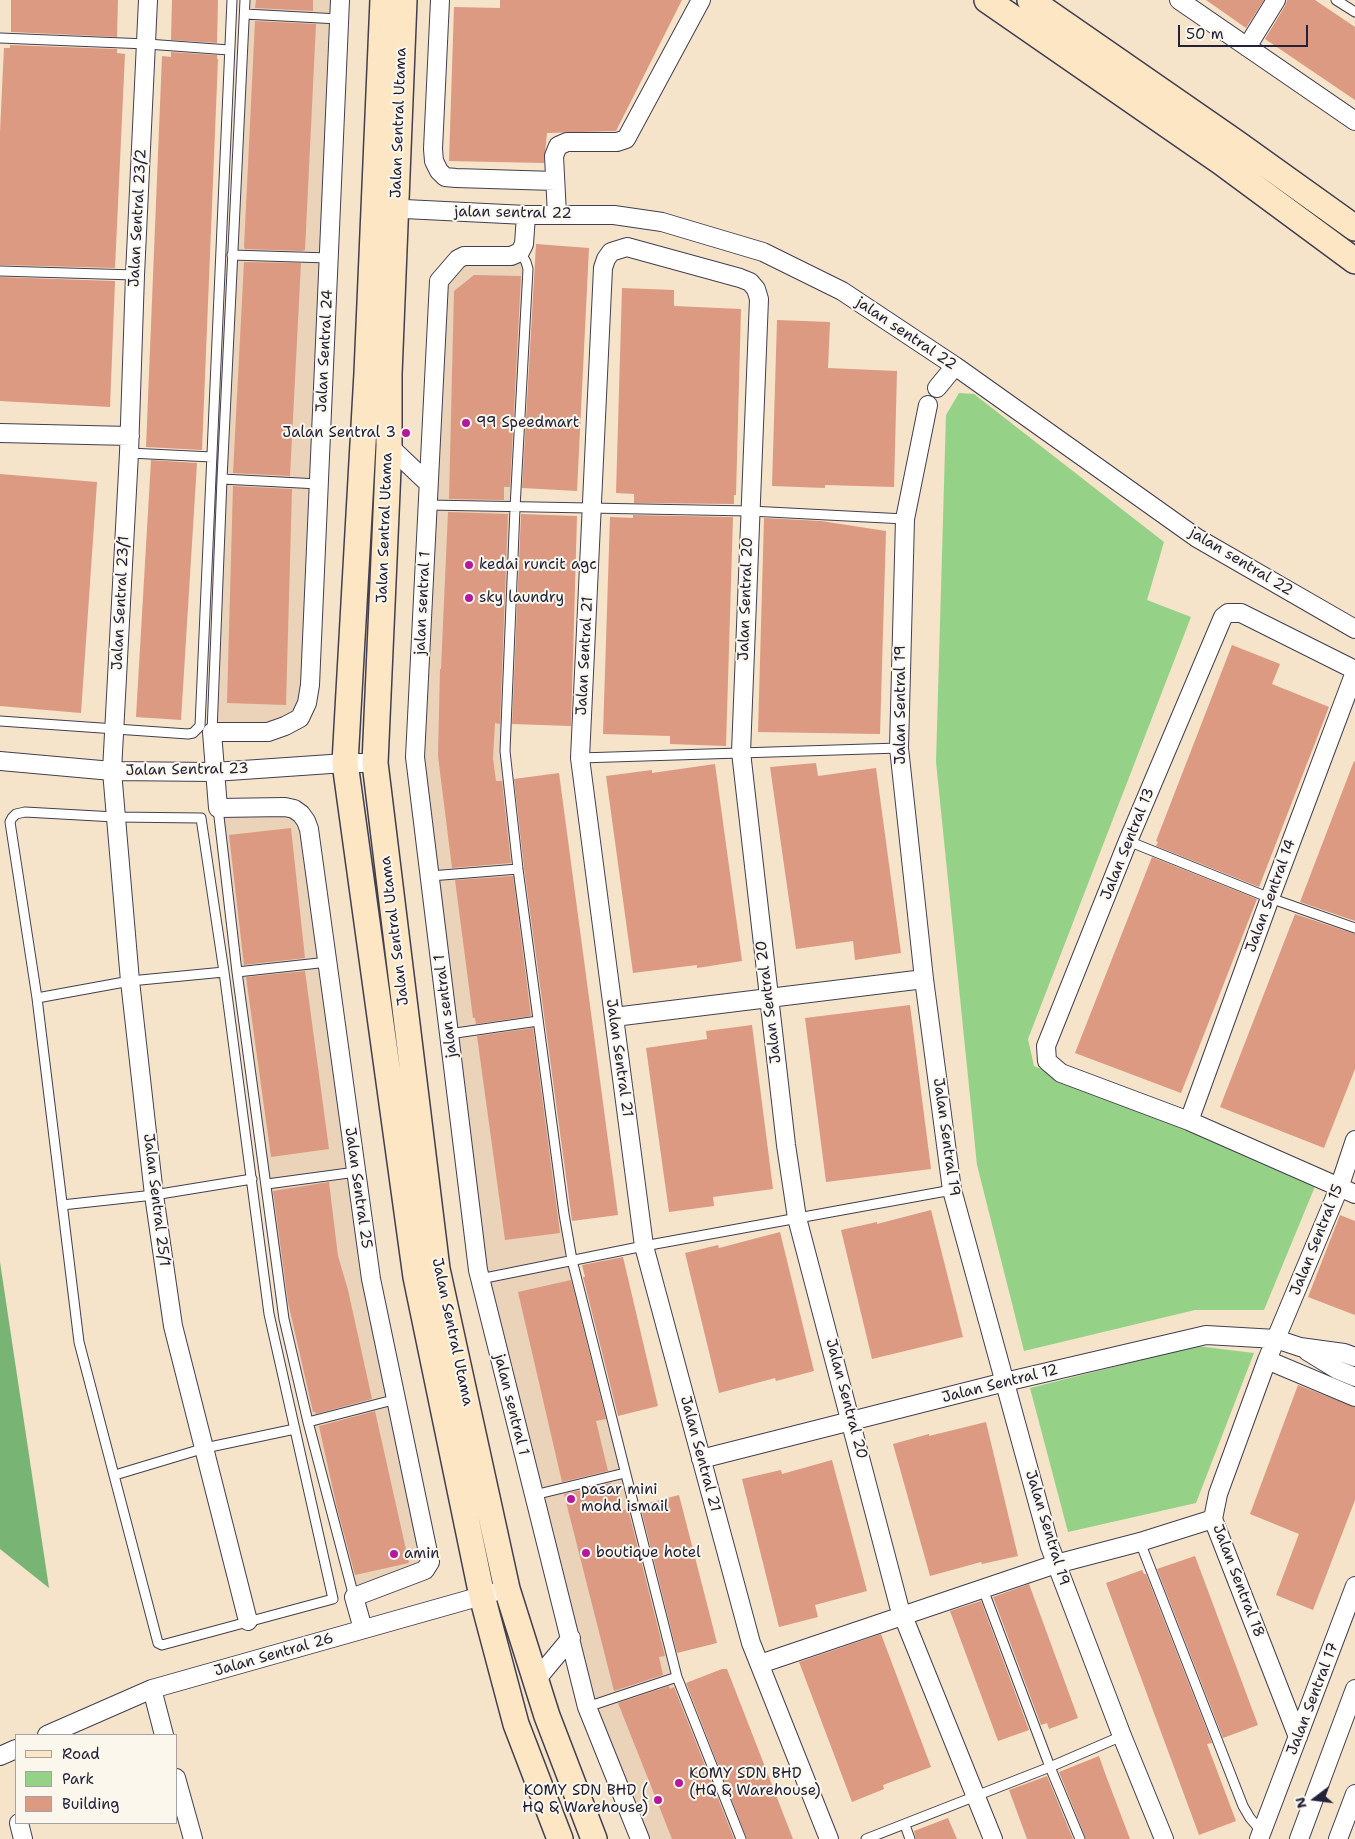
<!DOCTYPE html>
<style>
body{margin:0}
#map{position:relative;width:1355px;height:1839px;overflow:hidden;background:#f5e3ca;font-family:"Shantell Sans",sans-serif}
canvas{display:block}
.legend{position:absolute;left:15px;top:1734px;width:162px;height:90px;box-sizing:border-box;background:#fbf7ec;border:1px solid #a4a2a5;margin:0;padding:6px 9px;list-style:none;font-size:15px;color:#22223b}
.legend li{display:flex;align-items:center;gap:10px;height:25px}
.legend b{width:25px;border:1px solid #a4a2a5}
.north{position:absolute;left:1290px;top:1774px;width:50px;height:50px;-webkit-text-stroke:4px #fbf7ec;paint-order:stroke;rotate:255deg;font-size:14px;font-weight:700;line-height:20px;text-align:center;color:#22223b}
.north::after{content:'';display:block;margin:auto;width:18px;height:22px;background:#22223b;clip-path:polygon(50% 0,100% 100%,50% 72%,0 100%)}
.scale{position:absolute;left:1178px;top:25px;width:130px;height:22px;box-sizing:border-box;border:2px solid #22223b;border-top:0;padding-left:6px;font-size:15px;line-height:18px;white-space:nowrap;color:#22223b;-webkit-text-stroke:4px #fbf7ec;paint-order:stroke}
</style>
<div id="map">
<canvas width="1355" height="1839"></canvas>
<ul class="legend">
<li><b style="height:6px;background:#fce6c4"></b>Road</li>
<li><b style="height:14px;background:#95d287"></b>Park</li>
<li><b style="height:14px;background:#db9a81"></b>Building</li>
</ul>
<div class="north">N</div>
<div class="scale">50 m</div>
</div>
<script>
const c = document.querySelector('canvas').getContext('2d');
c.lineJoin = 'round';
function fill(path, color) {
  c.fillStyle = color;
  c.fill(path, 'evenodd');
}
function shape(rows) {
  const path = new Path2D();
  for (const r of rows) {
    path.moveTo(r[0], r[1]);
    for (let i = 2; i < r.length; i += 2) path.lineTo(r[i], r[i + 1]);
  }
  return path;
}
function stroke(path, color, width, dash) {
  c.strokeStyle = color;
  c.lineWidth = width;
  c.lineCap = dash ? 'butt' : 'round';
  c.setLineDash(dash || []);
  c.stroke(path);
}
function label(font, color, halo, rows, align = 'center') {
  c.font = font + ' "Shantell Sans",sans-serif';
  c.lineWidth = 4;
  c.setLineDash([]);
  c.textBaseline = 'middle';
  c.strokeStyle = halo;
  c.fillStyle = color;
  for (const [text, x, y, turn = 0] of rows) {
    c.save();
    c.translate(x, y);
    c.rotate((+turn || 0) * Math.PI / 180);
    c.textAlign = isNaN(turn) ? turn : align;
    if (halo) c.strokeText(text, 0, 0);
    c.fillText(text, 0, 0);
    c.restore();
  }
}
fill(shape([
 [241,0,347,0,306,723,208,738],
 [458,251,526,254,530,260,532,270,518,521,509,752,524,890,569,1220,577,1264,617,1429,681,1676,745,1839,634,1839,509,1419,409,758,432,276],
 [296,802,376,1278,436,1558,349,1593,280,1318,215,813]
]), '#ead3b8');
fill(shape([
 [959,393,974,394,1164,542,1147,600,1191,617,1028,1039,1034,1066,1316,1184,1264,1310,1195,1310,1024,1351,977,1165,936,762,946,415],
 [1197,1346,1254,1353,1196,1503,1068,1532,1030,1388]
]), '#95d287');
fill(shape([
 [0,1262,49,1588,0,1549]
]), '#78b474');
fill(shape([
 [11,0,118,0,117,37,11,32],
 [172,0,218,0,217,43,171,40],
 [256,0,313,0,313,11,255,8],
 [500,0,682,0,616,131,547,133,544,163,449,161,454,7,500,8],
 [1206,0,1264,0,1246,28],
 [1287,0,1315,0,1355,27,1355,100,1265,39,1285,6],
 [255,21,316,24,305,250,302,251,245,249,244,247],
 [10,45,117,49,117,53,125,54,115,268,0,265,0,132,3,68,4,48,10,48],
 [171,52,217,55,217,59,218,59,202,450,146,447,162,56,171,57],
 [536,244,589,248,577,491,522,488],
 [244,262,301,263,290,476,233,473],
 [474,275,521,276,510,487,504,487,504,500,449,499,454,291],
 [0,277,115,281,110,407,0,401],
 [622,288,674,290,674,306,741,309,736,495,734,495,734,504,634,503,634,494,616,493],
 [777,320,830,322,828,368,897,371,894,487,825,485,825,488,772,486],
 [151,460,197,463,181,720,136,717],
 [0,474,97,482,81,713,0,706],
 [233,486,292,489,286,705,227,703],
 [448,512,508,514,500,724,495,723,493,758,496,781,502,781,511,863,452,868,438,756,440,669,441,669],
 [521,514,577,516,571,726,512,724],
 [633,515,733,517,726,746,670,744,670,736,603,734,610,517,633,518],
 [764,518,821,521,886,531,880,734,758,732],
 [1232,645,1280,664,1272,684,1329,707,1259,887,1156,846,1158,842,1156,841],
 [1354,761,1355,762,1355,921,1300,902],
 [816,763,818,776,876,768,901,953,855,960,853,941,796,949,770,767],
 [715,764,742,961,697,968,697,965,633,973,606,776,652,770,652,773],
 [559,773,618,1215,572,1221,524,868,514,779],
 [291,828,305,958,244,965,229,835],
 [1152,857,1257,899,1181,1093,1075,1053],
 [513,876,531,1016,476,1024,475,1018,473,1018,455,880],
 [1295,914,1355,934,1355,1069,1324,1148,1220,1107],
 [305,971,329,1149,271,1157,246,977],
 [910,1005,931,1169,826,1182,805,1018],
 [752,1025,773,1189,713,1197,714,1206,669,1212,646,1048,707,1039,706,1031],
 [533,1028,560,1233,505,1240,477,1036],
 [329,1182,338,1256,348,1290,372,1399,316,1414,315,1412,313,1412,288,1302,273,1191],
 [931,1210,963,1337,872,1359,841,1230,877,1222,877,1224],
 [1340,1215,1355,1221,1355,1315,1308,1297],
 [780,1232,814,1371,776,1381,775,1378,719,1393,685,1253,718,1245,719,1248],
 [623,1257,658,1406,618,1416,583,1277,585,1277,582,1265],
 [571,1280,606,1419,596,1421,608,1471,562,1482,518,1292],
 [1298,1385,1355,1407,1355,1500,1313,1610,1276,1595,1299,1534,1250,1514],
 [375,1411,409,1563,355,1575,337,1508,319,1426],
 [986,1422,1018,1556,982,1564,981,1562,930,1576,893,1444,929,1434,929,1436],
 [832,1460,867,1591,815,1605,818,1617,779,1627,742,1479,781,1470,782,1474],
 [611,1483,611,1486,617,1484,623,1510,628,1509,665,1656,659,1657,663,1675,614,1691,564,1494],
 [679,1495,717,1643,677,1653,640,1505],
 [1195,1556,1258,1725,1223,1738,1157,1569],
 [1142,1570,1144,1574,1146,1574,1212,1743,1207,1744,1236,1821,1199,1835,1106,1583],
 [1029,1584,1078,1718,1049,1729,1047,1723,1041,1725,993,1597],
 [981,1601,1029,1730,998,1741,950,1611],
 [881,1634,931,1767,883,1785,884,1789,852,1802,799,1662],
 [722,1669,727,1669,793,1839,747,1839,686,1683],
 [669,1686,670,1689,674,1687,734,1839,672,1839,618,1703],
 [1099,1756,1105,1773,1130,1839,1086,1839,1059,1772],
 [1047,1776,1073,1839,1027,1839,1009,1790],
 [948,1818,957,1839,916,1839,914,1831]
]), '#db9a81');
const lane = shape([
 [1336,0,1355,12],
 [245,14,339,19],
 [0,38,147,44,229,50],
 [520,252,526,262,528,269,515,508,505,751,518,869,564,1214,572,1260,677,1677,741,1839],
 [232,255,329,258],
 [0,271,135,275],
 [129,453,212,457],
 [222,479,319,484],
 [428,505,750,511,905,519],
 [0,721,188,734,193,733,200,726,232,0],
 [212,732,222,479,245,0],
 [580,758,899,748],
 [218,808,237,972,284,1319,308,1422,354,1597],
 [25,812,115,817,201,818,224,972,269,1314,333,1599,162,1645,158,1643,79,1342,37,998,10,822,12,818,16,814,25,812],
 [1128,841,1270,898,1355,928],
 [430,876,518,869],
 [237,972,328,962],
 [37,998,130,981,224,972],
 [449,1034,538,1021],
 [267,1184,356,1172],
 [62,1205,154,1195,252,1179],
 [480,1279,644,1246,952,1190],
 [308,1422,397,1399],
 [115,1475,205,1448,295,1429],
 [534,1495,625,1473],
 [1140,1542,1243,1806,1250,1818,1262,1832],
 [983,1589,1050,1767,1080,1839],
 [587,1707,677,1677],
 [905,1825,910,1839],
 [866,1839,1050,1767,1122,1736]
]);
const street = shape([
 [148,0,135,275,129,453,112,771,130,981,154,1195,173,1326,248,1621],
 [340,0,310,685,307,703,300,718,285,726,268,732,212,732,218,808,285,807,294,809,301,814,306,821,309,829,371,1279,430,1562,425,1570,354,1597,363,1629],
 [440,0,433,149,434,161,439,171,445,177,456,178,555,181],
 [1179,0,1355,121],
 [1247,47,1276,0],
 [384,208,526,215,614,215,662,222,763,252,842,291,955,366,1197,538,1355,629],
 [526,215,524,244,520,252,511,256,464,256,458,259,439,281,415,757,478,1270,587,1707,640,1839],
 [557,215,554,156,558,146,567,142,617,142,626,139,701,0],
 [937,388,955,366],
 [928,405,905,519,899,748,924,979,952,1190,1050,1547,1122,1736,1164,1839],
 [0,433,130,436],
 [389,446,428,483],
 [1355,670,1241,613,1228,613,1223,617,1128,841,1046,1046,1047,1061,1061,1073,1189,1121,1355,1194],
 [0,761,112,771,214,772,345,763,375,763],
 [614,1017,924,979],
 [1189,1121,1270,898,1355,672],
 [1307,1351,1338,1370,1355,1377],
 [1267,1360,1355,1397],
 [701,1459,1005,1382,1206,1335,1276,1339,1300,1347,1344,1353,1355,1357],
 [760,1664,1056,1564,1140,1542,1213,1519],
 [536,1680,571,1638],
 [152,1689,164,1735],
 [47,1735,152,1689,492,1593],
 [1298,1737,1213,1519,1218,1494,1267,1360,1339,1188,1355,1140],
 [0,1756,16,1749],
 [176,1778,193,1839],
 [19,1823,23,1839],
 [829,1839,751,1643,644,1246,580,758,603,268,606,259,611,252,627,247,740,278,750,282,756,289,759,299,741,752,786,1145,797,1218,899,1606,993,1839],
 [1259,1839,1355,1586],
 [1299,1839,1355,1689],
 [1338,1839,1355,1794]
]);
const secondary = shape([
 [383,0,367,373,345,763,416,1277,482,1596,516,1724,560,1839],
 [404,0,389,374,389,446,375,763,437,1269,507,1589,547,1716,594,1839],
 [987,0,1221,162,1355,261],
 [1030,0,1235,142,1355,228]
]);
stroke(lane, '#423f50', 11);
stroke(street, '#423f50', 20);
stroke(secondary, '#423f50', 28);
stroke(lane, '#fff', 9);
stroke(street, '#fff', 18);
stroke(secondary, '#fce6c4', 25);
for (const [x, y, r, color] of [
 [466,423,5,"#b5179e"],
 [406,433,5,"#b5179e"],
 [469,565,5,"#b5179e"],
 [469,598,5,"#b5179e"],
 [571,1499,5,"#b5179e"],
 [586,1553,5,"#b5179e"],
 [394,1554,5,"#b5179e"],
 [679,1783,5,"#b5179e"],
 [658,1800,5,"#b5179e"]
]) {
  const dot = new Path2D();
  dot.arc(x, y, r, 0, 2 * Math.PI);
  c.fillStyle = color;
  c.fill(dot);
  stroke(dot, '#fbf7ec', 2);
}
label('15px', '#22223b', '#fbf7ec', [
 ["Jalan Sentral Utama",399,123,-88],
 ["jalan sentral 22",513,213,1],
 ["Jalan Sentral 23/2",138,218,-87],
 ["jalan sentral 22",906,334,34],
 ["Jalan Sentral 24",325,351,-87],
 ["Jalan Sentral Utama",385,528,-88],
 ["jalan sentral 22",1241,562,31],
 ["Jalan Sentral 20",746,599,-88],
 ["Jalan Sentral 23/1",121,603,-87],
 ["jalan sentral 1",423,603,-87],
 ["Jalan Sentral 21",585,656,-87],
 ["Jalan Sentral 19",901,705,-90],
 ["Jalan Sentral 23",187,770,-1],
 ["Jalan Sentral 13",1128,844,-68],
 ["Jalan Sentral 14",1271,896,-70],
 ["Jalan Sentral Utama",395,931,-97],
 ["Jalan Sentral 20",769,1002,-97],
 ["jalan sentral 1",446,1006,-97],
 ["Jalan Sentral 21",619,1058,82],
 ["Jalan Sentral 19",946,1137,82],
 ["Jalan Sentral 25",358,1188,82],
 ["Jalan Sentral 25/1",156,1200,83],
 ["Jalan Sentral 15",1317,1240,-68],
 ["Jalan Sentral Utama",452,1332,78],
 ["Jalan Sentral 12",1000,1384,-14],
 ["Jalan Sentral 20",846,1399,75],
 ["jalan sentral 1",511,1405,76],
 ["Jalan Sentral 21",700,1454,75],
 ["Jalan Sentral 19",1047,1528,73],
 ["Jalan Sentral 18",1238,1581,69],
 ["Jalan Sentral 26",274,1655,-16],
 ["Jalan Sentral 17",1313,1699,-69]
]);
label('15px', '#22223b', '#fbf7ec', [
 ["99 Speedmart",476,423],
 ["Jalan Sentral 3",396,433,"right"],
 ["kedai runcit agc",479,565],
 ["sky laundry",479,598],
 ["pasar mini",581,1490],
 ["mohd ismail",581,1507],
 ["boutique hotel",596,1553],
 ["amin",404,1554],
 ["KOMY SDN BHD",689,1774],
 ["(HQ & Warehouse)",689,1791],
 ["KOMY SDN BHD (",648,1791,"right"],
 ["HQ & Warehouse)",648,1808,"right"]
], 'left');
</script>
